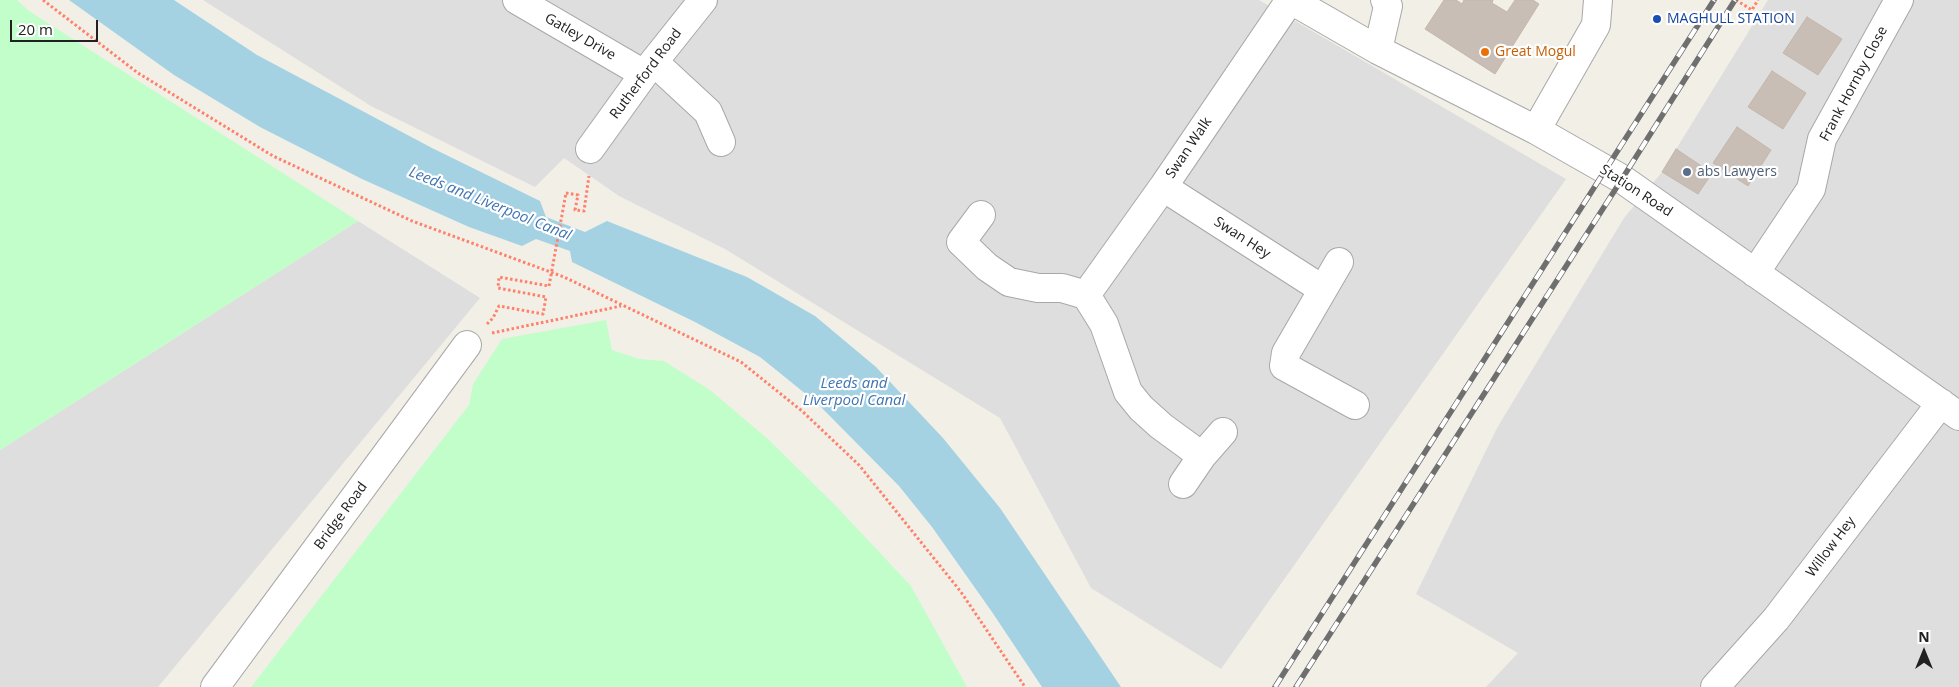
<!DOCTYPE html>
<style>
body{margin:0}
#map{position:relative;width:1959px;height:687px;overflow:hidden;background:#f2efe7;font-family:"Open Sans",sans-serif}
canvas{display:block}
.north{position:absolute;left:1899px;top:627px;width:50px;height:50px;-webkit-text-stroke:4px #fff;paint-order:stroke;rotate:0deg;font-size:14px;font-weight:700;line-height:20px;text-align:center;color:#212121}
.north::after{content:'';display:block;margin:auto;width:18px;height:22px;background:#212121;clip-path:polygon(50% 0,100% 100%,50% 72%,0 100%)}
.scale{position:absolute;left:10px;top:20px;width:88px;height:22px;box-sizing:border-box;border:2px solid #212121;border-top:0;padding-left:6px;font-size:15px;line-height:18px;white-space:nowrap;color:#212121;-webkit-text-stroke:4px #fff;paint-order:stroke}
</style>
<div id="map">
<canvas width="1959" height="687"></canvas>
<div class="north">N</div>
<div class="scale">20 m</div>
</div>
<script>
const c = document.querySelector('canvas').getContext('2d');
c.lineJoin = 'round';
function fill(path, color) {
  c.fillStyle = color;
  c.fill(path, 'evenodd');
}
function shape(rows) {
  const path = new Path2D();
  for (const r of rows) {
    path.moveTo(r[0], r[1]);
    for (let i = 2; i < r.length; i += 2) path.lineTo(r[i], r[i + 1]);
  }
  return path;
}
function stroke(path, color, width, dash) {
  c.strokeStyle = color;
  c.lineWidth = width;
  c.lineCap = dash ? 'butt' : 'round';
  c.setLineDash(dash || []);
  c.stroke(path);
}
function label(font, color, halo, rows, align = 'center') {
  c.font = font + ' "Open Sans",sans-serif';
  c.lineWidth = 4.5;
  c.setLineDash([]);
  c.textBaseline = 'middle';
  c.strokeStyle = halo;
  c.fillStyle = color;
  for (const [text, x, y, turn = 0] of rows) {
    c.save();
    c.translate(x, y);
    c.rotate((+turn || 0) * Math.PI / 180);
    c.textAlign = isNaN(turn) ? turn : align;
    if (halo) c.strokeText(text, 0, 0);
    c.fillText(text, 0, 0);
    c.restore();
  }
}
fill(shape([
 [203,0,1259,0,1566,179,1221,669,1091,588,1000,418,725,249,619,196,564,158,535,187,371,106],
 [1768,0,1959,0,1959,687,1486,687,1518,653,1416,594,1497,428,1624,218,1662,172],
 [358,221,480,298,158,687,0,687,0,450]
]), '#dfdede');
fill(shape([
 [0,0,17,0,29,11,358,221,0,450],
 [606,320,612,350,639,359,664,361,710,390,768,439,836,506,911,586,967,687,251,687,469,405,473,384,502,339]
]), '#c2feca');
fill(shape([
 [69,0,174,0,257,55,432,148,540,201,546,217,585,232,607,221,747,277,815,316,876,367,943,438,1000,508,1121,687,1042,687,992,612,932,527,899,486,817,403,760,357,695,322,572,262,570,251,536,239,522,246,469,227,362,179,260,127,174,75]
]), '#a4d2e3');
const building = shape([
 [1444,0,1456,0,1462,4,1464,0,1493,0,1492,3,1507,12,1515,0,1533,0,1539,4,1495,74,1425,29,1444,0],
 [1807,17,1842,39,1818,75,1783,53,1807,17],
 [1772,71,1806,93,1783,129,1748,107,1772,71],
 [1737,127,1771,150,1748,186,1713,163,1737,127],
 [1676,149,1712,173,1698,194,1662,172,1676,149]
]);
fill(building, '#c8beb6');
stroke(building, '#c5b6a8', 1);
const minor = shape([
 [517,0,644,74],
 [1291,0,1378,50,1536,130,1622,179,1959,416],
 [1378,50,1388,6,1385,0],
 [654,62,708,112,721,142],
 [1536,130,1596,25,1598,0],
 [590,149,644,74,703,0],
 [1163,187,1322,289],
 [981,215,961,242,987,267,1009,282,1038,288,1062,288,1086,295,1104,324,1128,392,1141,408,1161,426,1202,456],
 [1339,262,1286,353,1284,366,1355,405],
 [1755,273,1811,189,1822,139,1899,0],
 [1086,295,1163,187,1290,0],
 [1183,484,1202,456,1223,432],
 [215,687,467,345],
 [1715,687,1776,619,1941,403]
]);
stroke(minor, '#a8a8a8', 30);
stroke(shape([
 [43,0,138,73,273,156,412,221,564,277,741,362,802,411,859,465,961,592,1025,687],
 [1736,0,1752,10,1758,0],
 [566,193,578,195,575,210,584,211,589,176],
 [487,324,493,318,499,306,543,314,546,297,498,288,499,277,549,286],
 [492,333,621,306]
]), '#ff816b', 3, [2.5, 2.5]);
stroke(minor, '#fff', 28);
const rail = shape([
 [1275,687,1714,0],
 [1296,687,1622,179,1735,0]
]);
stroke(rail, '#6f6f6f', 5.5);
stroke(rail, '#fff', 4, [11]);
stroke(shape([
 [549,286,566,193]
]), '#ff816b', 3, [2.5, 2.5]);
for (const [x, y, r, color] of [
 [1657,19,5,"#1a4fb4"],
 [1485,52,5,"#e8710a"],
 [1687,172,5,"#5c6f8a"]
]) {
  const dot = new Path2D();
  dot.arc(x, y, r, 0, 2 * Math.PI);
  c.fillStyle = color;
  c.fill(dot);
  stroke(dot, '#fff', 2);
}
label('14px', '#164399', '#fff', [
 ["MAGHULL STATION",1667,19]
], 'left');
label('14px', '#212121', '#fff', [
 ["Gatley Drive",580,37,30],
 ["Rutherford Road",646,74,-53],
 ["Frank Hornby Close",1854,84,-62],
 ["Swan Walk",1189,148,-56],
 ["Station Road",1636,191,33],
 ["Swan Hey",1242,238,33],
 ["Bridge Road",341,516,-54],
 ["Willow Hey",1831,547,-53]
]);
label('14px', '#c56008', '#fff', [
 ["Great Mogul",1495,52]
], 'left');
label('14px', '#4e5e75', '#fff', [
 ["abs Lawyers",1697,172]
], 'left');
label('italic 15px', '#4175b2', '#fff', [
 ["Leeds and Liverpool Canal",490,204,22],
 ["Leeds and",854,384],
 ["Liverpool Canal",854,401]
]);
</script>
